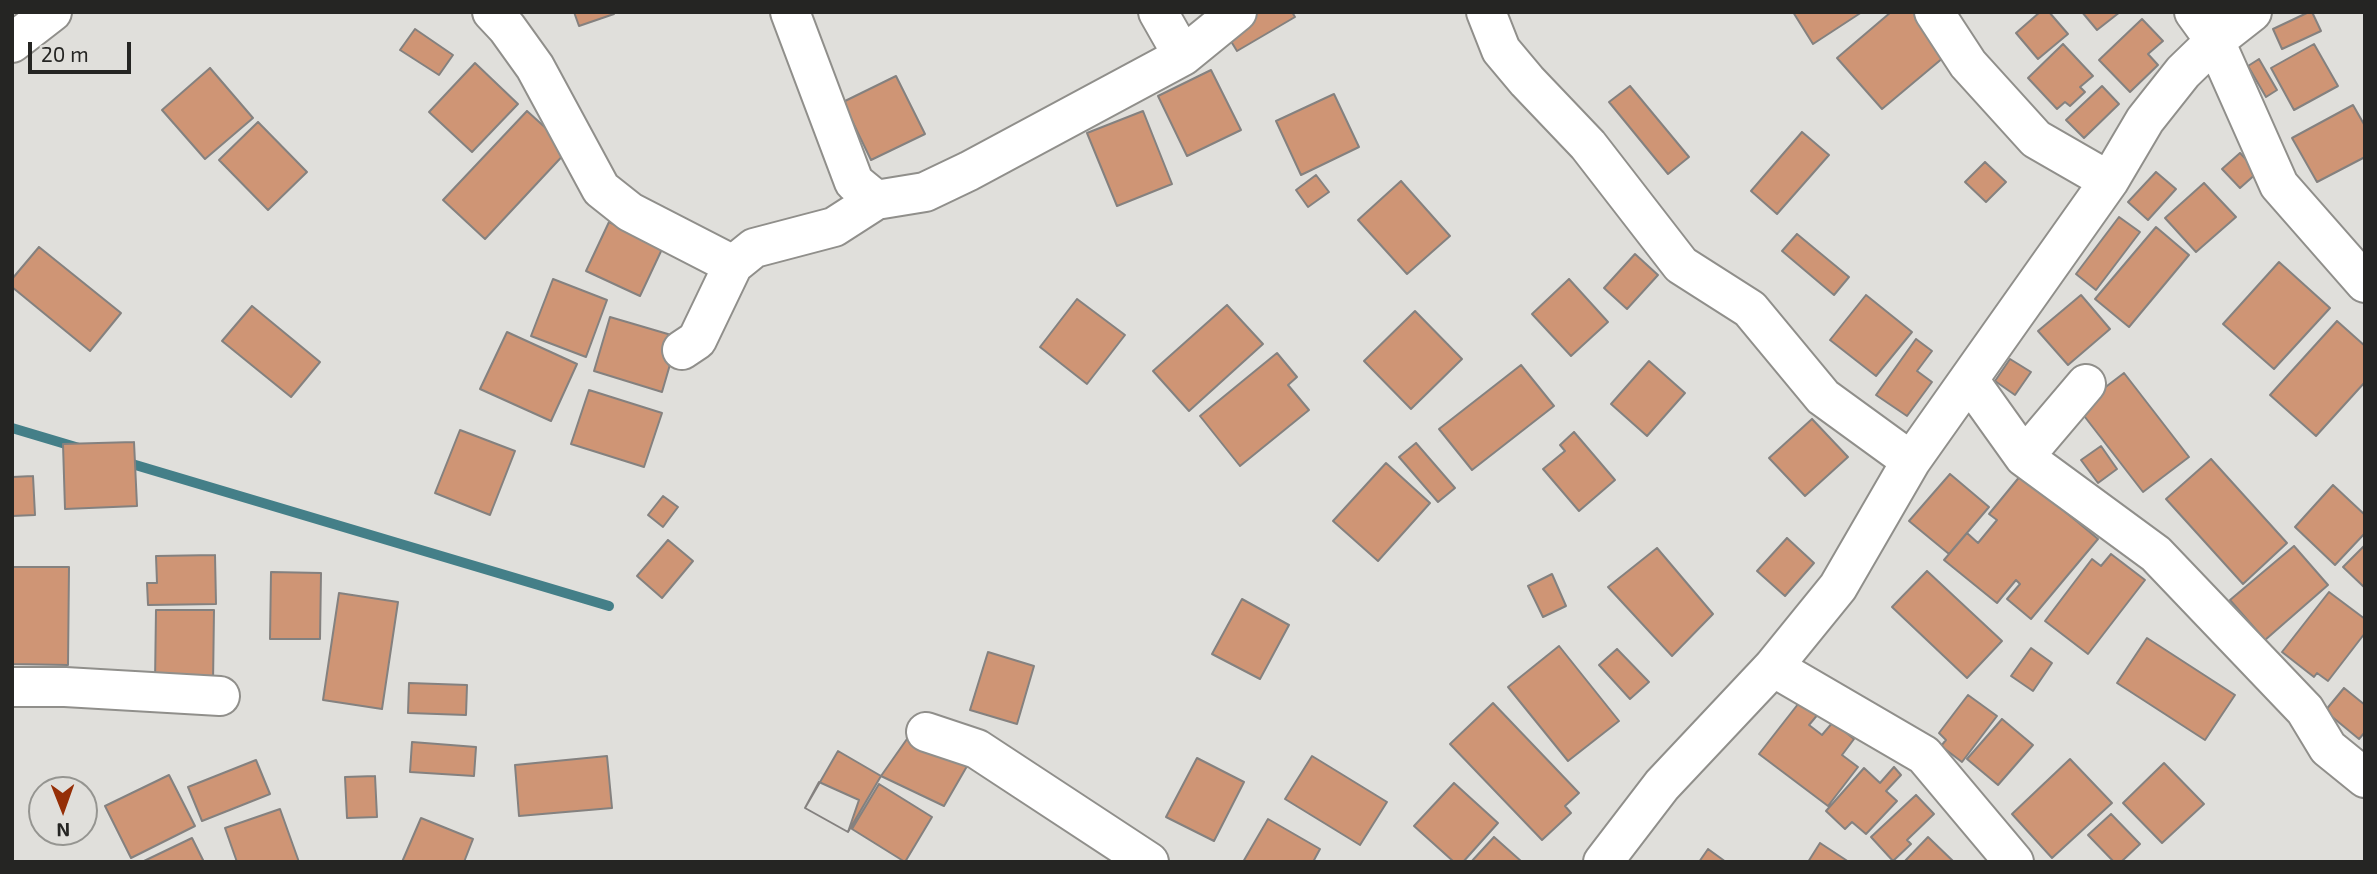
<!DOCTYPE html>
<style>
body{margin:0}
#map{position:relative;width:2377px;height:874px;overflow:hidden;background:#e0dfdb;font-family:"Exo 2",sans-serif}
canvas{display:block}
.frame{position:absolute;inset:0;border:14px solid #252523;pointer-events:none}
.north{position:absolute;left:28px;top:776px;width:70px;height:70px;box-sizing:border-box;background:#e0dfdb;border:2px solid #959591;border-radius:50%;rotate:179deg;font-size:19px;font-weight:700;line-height:28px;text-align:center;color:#252523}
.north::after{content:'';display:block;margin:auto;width:24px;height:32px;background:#952f07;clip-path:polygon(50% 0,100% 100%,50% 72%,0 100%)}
.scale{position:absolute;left:28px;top:42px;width:103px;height:32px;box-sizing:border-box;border:4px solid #252523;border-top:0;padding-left:9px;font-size:21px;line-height:24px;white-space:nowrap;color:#252523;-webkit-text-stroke:5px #e0dfdb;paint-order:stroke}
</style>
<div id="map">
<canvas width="2377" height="874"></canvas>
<div class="frame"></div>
<div class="north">N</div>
<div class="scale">20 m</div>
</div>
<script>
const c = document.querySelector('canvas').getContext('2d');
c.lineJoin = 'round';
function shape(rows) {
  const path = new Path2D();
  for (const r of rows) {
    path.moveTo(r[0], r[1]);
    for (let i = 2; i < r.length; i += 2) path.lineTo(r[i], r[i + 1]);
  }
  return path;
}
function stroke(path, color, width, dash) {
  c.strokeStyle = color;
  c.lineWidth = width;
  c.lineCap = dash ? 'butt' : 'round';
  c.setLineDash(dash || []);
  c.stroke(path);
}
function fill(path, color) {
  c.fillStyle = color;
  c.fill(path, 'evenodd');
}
stroke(shape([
 [12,428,79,448],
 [122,461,609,606]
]), '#447f88', 10);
const building = shape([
 [574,12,614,12,614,14,579,26,574,12],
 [1253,12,1292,12,1295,17,1237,51,1224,30,1253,12],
 [1793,12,1862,12,1813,44,1793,12],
 [1891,12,1916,12,1950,52,1882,109,1837,58,1891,12],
 [2040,12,2049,12,2068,34,2038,59,2016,33,2040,12],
 [2082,12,2120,12,2097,30,2082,12],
 [2309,12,2312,12,2321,31,2282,49,2273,29,2309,12],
 [2142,19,2163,41,2148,54,2158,65,2130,92,2099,60,2142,19],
 [415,29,453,55,439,75,400,50,415,29],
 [2063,44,2093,76,2080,87,2085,92,2070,106,2065,102,2057,109,2028,78,2063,44],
 [2314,44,2338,86,2294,110,2271,68,2314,44],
 [2259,59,2277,90,2266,97,2248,66,2259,59],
 [475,63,518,104,472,152,429,112,475,63],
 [210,68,253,118,205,159,162,110,210,68],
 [1211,70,1241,130,1187,156,1158,96,1211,70],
 [896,76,925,134,871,160,843,102,896,76],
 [1630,86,1689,157,1668,174,1609,102,1630,86],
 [2102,86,2119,104,2084,138,2066,120,2102,86],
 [1334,94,1359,147,1301,175,1276,121,1334,94],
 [2353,105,2365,126,2365,157,2317,182,2292,138,2353,105],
 [527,111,569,149,485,239,443,200,527,111],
 [1143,111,1172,184,1117,206,1087,133,1143,111],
 [258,122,307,172,268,210,219,160,258,122],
 [1802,132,1829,155,1777,214,1751,191,1802,132],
 [2240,153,2258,172,2240,188,2222,169,2240,153],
 [1985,162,2006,182,1986,202,1965,182,1985,162],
 [2156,172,2176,189,2148,220,2128,202,2156,172],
 [1316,175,1329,192,1308,207,1296,190,1316,175],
 [1401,181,1450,236,1407,274,1358,220,1401,181],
 [2204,183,2236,217,2196,252,2165,218,2204,183],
 [2119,217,2140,232,2096,290,2076,274,2119,217],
 [609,222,663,247,640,296,586,271,609,222],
 [2156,227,2189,255,2129,327,2095,299,2156,227],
 [1797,234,1849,277,1834,295,1782,251,1797,234],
 [39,247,121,313,90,351,12,287,12,279,39,247],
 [1635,254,1658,275,1627,309,1604,288,1635,254],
 [2279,262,2330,308,2274,369,2223,324,2279,262],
 [553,279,607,300,586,357,531,336,553,279],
 [1569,279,1608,322,1571,356,1532,314,1569,279],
 [1866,295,1912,332,1876,376,1830,340,1866,295],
 [2081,295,2110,329,2068,365,2038,331,2081,295],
 [1077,299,1125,335,1087,384,1040,347,1077,299],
 [1227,305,1263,344,1189,411,1153,371,1227,305],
 [252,306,320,362,291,397,222,341,252,306],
 [1415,311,1462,359,1411,409,1364,361,1415,311],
 [610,317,678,337,662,392,594,371,610,317],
 [2337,321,2365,346,2365,382,2316,436,2270,395,2337,321],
 [507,332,577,364,551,421,480,389,507,332],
 [1916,339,1932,351,1917,371,1932,382,1907,416,1876,395,1916,339],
 [1277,353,1297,377,1288,385,1309,410,1240,466,1200,416,1277,353],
 [2010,359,2031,372,2015,395,1995,381,2010,359],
 [1649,361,1685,393,1647,436,1611,404,1649,361],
 [1521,365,1554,406,1472,470,1439,429,1521,365],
 [2124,373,2189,457,2143,492,2078,408,2124,373],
 [589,390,662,413,644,467,571,444,589,390],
 [1812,419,1848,457,1805,496,1769,458,1812,419],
 [460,430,515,451,490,515,435,493,460,430],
 [1574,432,1615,480,1579,511,1543,469,1565,451,1560,445,1574,432],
 [134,442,137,506,65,509,63,444,134,442],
 [1416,443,1455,488,1438,502,1399,457,1416,443],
 [2101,446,2117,469,2098,483,2081,460,2101,446],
 [2211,459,2287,543,2243,584,2166,499,2211,459],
 [1386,463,1430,503,1378,561,1333,521,1386,463],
 [1950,474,1989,507,1949,554,1909,521,1950,474],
 [2021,475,2098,539,2031,619,2007,599,2020,584,2016,580,1997,603,1944,560,1967,533,1978,543,1997,520,1989,514,2021,475],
 [33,476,35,515,12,516,12,477,33,476],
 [2333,485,2365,515,2365,533,2335,565,2295,527,2333,485],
 [663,496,678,507,663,527,648,515,663,496],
 [1787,538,1814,563,1785,596,1757,571,1787,538],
 [668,540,693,561,662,598,637,576,668,540],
 [2365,545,2365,588,2343,567,2365,545],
 [2294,546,2328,585,2265,640,2230,600,2294,546],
 [1657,548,1713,614,1672,656,1608,587,1657,548],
 [2111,554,2145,580,2088,654,2045,621,2092,559,2101,566,2111,554],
 [215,555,216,604,148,605,147,583,157,583,156,556,215,555],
 [12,567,69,567,68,665,12,664,12,567],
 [1927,571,2002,641,1967,678,1892,607,1927,571],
 [271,572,321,573,320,639,270,639,271,572],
 [1552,574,1566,606,1543,617,1528,586,1552,574],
 [2329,592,2365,619,2365,633,2328,681,2317,673,2314,677,2282,652,2329,592],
 [339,593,398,602,382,709,323,700,339,593],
 [1242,599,1289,625,1260,679,1212,654,1242,599],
 [156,610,214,610,213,684,155,683,156,610],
 [2147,638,2235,695,2205,740,2117,683,2147,638],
 [1559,646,1619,721,1568,761,1508,687,1559,646],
 [2031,648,2052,663,2033,691,2011,676,2031,648],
 [1617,649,1649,682,1630,699,1599,665,1617,649],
 [988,652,1034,666,1017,724,970,710,988,652],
 [409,683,467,685,466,715,408,713,409,683],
 [2344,688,2365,705,2365,732,2359,739,2325,711,2344,688],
 [1968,695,1997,716,1962,762,1941,746,1946,740,1939,733,1968,695],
 [1802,699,1819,713,1809,725,1822,735,1833,722,1854,739,1842,755,1858,767,1828,806,1759,754,1802,699],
 [1493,703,1579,793,1565,806,1571,813,1542,840,1450,744,1493,703],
 [2002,719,2033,745,1998,785,1967,759,2002,719],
 [914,729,970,761,944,806,881,776,914,729],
 [412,742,476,747,474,776,410,772,412,742],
 [838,751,881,776,848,832,805,808,838,751],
 [607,756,612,808,519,816,515,765,607,756],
 [1312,756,1387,802,1360,845,1285,799,1312,756],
 [1197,758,1244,782,1214,841,1166,817,1197,758],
 [2070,759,2112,803,2052,858,2012,814,2070,759],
 [256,760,270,794,202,821,188,787,256,760],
 [2164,763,2204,804,2162,843,2123,803,2164,763],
 [1894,767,1901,775,1886,791,1897,801,1866,834,1852,822,1845,829,1826,811,1864,768,1880,783,1894,767],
 [169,775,195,826,131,858,105,806,169,775],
 [375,776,377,817,347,818,345,777,375,776],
 [819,782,859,800,848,832,805,808,819,782],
 [1454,783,1498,823,1463,862,1454,862,1414,826,1454,783],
 [879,784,932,817,905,862,852,829,879,784],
 [1916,795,1934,814,1907,840,1911,844,1893,861,1871,837,1916,795],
 [280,809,299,862,237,862,225,828,280,809],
 [2111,814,2140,844,2121,862,2114,862,2088,835,2111,814],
 [421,818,473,839,464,862,402,862,421,818],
 [1268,819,1320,849,1313,862,1243,862,1268,819],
 [1494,837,1522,862,1471,862,1494,837],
 [1928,837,1954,862,1904,862,1928,837],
 [192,838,204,862,144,861,192,838],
 [1820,843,1849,862,1808,862,1820,843],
 [1708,849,1726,862,1699,862,1708,849]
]);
fill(building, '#cf9575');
stroke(building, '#84817f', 2);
const minor = shape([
 [492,12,507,28,535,67,601,189,630,212,733,265],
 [790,12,854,182,876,200],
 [1158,12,1183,56],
 [1486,12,1501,50,1527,81,1588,145,1681,265,1750,309,1823,397,1911,461],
 [1934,12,1968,64,2036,139,2109,181],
 [2194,12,2215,41,2279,185,2365,283],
 [12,43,52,12],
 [682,350,697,340,733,265,754,248,834,227,876,200,925,192,969,171,1183,56,1237,12],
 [1969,380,2024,457,2156,554,2305,710,2328,748,2365,778],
 [2024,457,2086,384],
 [1773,667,1924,755,2014,862],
 [12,687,65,687,220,696],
 [926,732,977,749,1149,862],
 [1603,862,1662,785,1773,667,1838,587,1911,461,2109,181,2145,120,2183,72,2215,41,2252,12]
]);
stroke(minor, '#908f8b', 42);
stroke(minor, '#fff', 38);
</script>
